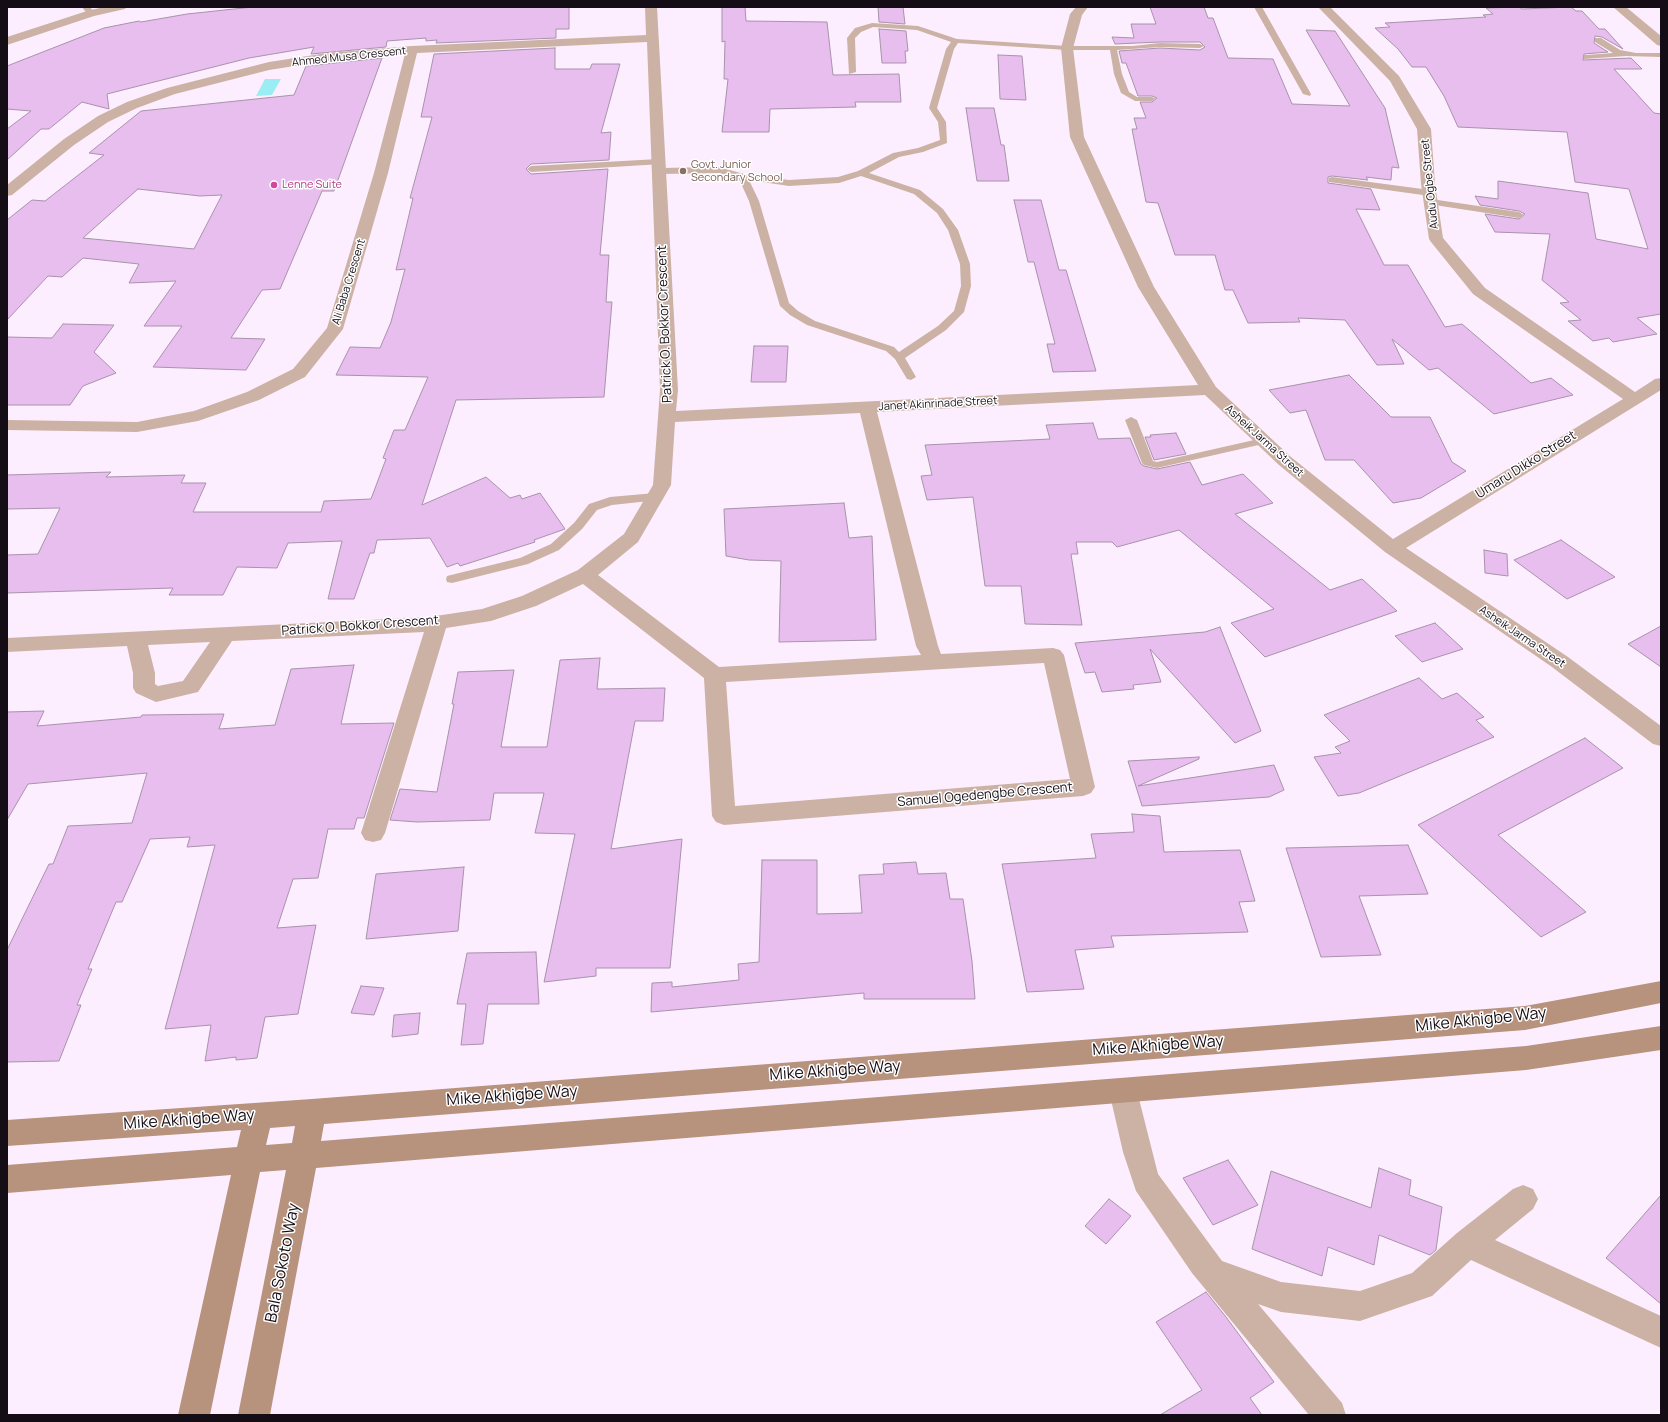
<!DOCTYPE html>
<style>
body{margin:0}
#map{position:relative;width:1668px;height:1422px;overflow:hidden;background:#fdeeff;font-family:Manrope,sans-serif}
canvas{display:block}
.frame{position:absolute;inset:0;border:8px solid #150d16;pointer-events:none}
</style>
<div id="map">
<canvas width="1668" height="1422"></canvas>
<div class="frame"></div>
</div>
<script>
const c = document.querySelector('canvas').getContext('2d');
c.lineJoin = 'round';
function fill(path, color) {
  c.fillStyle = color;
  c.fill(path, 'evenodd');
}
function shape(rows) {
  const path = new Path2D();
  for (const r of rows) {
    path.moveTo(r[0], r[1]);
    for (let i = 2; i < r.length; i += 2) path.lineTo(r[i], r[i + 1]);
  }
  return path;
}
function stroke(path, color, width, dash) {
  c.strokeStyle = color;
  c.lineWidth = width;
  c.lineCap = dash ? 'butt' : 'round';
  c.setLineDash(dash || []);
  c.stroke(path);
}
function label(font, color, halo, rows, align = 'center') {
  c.font = font + ' Manrope,sans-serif';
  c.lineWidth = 3;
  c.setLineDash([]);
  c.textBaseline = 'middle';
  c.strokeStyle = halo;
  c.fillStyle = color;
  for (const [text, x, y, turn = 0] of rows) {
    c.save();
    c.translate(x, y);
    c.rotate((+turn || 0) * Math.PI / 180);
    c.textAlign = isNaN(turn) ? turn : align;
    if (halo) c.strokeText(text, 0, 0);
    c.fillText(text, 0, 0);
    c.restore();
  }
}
fill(shape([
 [265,79,281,79,272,95,256,96]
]), '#9bedf4');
const building = shape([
 [253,7,569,7,569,29,556,29,556,38,436,43,437,40,426,41,426,38,387,41,386,47,311,54,314,47,249,58,107,94,109,109,82,102,49,129,41,129,7,160,7,129,31,111,7,109,7,66,104,28,139,21,141,22,187,14,253,7],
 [722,7,745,7,746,21,827,22,833,75,899,74,901,102,855,102,856,107,770,109,769,132,722,132,728,79,724,79,725,41,722,42,722,7],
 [878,7,903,7,905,24,879,22,878,7],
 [1150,7,1204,7,1208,18,1213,18,1228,58,1273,59,1292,104,1350,106,1306,30,1335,31,1385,108,1399,168,1392,167,1391,180,1366,177,1368,180,1332,176,1328,177,1328,183,1371,189,1380,210,1356,209,1384,265,1408,265,1445,327,1462,324,1531,383,1551,378,1573,395,1494,414,1438,368,1429,370,1392,339,1404,364,1377,365,1345,320,1298,318,1300,322,1248,323,1233,290,1225,290,1215,255,1175,255,1158,203,1146,202,1132,129,1137,129,1134,118,1146,118,1140,102,1152,102,1157,98,1152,96,1138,96,1126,63,1122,63,1119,51,1160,48,1200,50,1205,47,1200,42,1160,42,1115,44,1112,37,1134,38,1131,24,1156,24,1150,7],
 [1519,7,1522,9,1571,7,1576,11,1582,11,1599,29,1605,29,1623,49,1602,37,1595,36,1594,43,1608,52,1584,54,1583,60,1631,58,1642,69,1614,69,1654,113,1661,114,1661,314,1637,318,1657,334,1613,342,1609,338,1593,341,1568,321,1581,320,1560,303,1569,302,1542,280,1550,234,1495,232,1485,214,1519,219,1525,214,1519,211,1480,205,1475,196,1498,199,1498,181,1588,193,1596,239,1648,249,1629,189,1575,182,1567,132,1458,127,1444,96,1426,67,1412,67,1398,49,1375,28,1390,27,1385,23,1486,17,1483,15,1493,14,1486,8,1519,7],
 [879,29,906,31,908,51,905,51,906,63,882,63,879,29],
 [555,48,555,69,590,69,592,64,620,64,601,133,611,132,609,160,531,164,526,169,531,174,608,169,600,255,609,255,606,302,612,302,604,397,456,400,422,505,486,477,510,498,520,495,522,499,540,493,565,529,534,540,535,542,460,566,458,563,447,567,430,538,377,540,374,553,370,553,354,599,328,599,342,541,288,543,277,568,237,567,223,595,169,595,173,588,7,593,7,555,38,554,60,508,7,509,7,475,111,472,106,477,185,475,181,483,206,483,193,512,321,512,324,501,371,499,386,459,383,458,394,430,405,430,428,377,336,375,350,347,380,348,391,322,405,269,396,270,413,198,410,198,432,117,421,117,434,54,555,48],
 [998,55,1022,56,1026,100,1000,99,998,55],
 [382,58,334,191,322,191,280,289,262,290,231,338,265,339,246,370,153,367,182,326,144,326,176,281,129,283,139,264,83,258,62,277,48,276,7,320,7,220,32,200,45,201,104,155,89,153,141,111,294,95,306,66,382,58],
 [138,189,200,196,222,195,194,249,83,238,138,189],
 [966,108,994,108,1001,145,1004,145,1009,181,977,181,966,108],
 [1014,200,1041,200,1059,270,1066,270,1096,371,1053,372,1047,344,1055,344,1034,262,1028,262,1014,200],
 [63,324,114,325,94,352,116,373,83,386,70,405,7,405,7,337,52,338,63,324],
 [754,346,788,346,786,382,751,382,754,346],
 [1349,375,1391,417,1430,417,1452,462,1466,471,1421,498,1393,503,1354,460,1325,460,1306,410,1290,413,1269,390,1349,375],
 [1093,423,1098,439,1130,438,1141,464,1144,466,1157,469,1190,462,1202,485,1243,474,1273,503,1235,514,1330,590,1362,579,1397,611,1265,657,1231,623,1274,609,1179,530,1117,547,1112,542,1076,542,1078,554,1071,554,1082,625,1025,624,1021,586,985,586,973,497,927,500,921,476,932,475,925,445,1050,439,1046,425,1093,423],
 [1176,433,1186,454,1154,460,1145,437,1151,437,1150,435,1176,433],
 [844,503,849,538,872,536,876,640,779,642,781,561,749,560,726,556,724,509,844,503],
 [1561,540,1615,577,1567,599,1514,560,1561,540],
 [1484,550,1507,554,1508,576,1485,573,1484,550],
 [1435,623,1463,649,1422,662,1395,636,1435,623],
 [1661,626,1661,667,1628,644,1661,626],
 [1220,627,1261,731,1235,743,1150,649,1161,682,1133,685,1134,689,1102,692,1095,672,1085,673,1075,643,1205,632,1220,627],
 [600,658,597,689,665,688,663,721,635,721,611,849,682,839,670,968,596,968,596,976,544,982,575,834,535,833,544,793,494,793,490,820,417,822,390,820,400,789,437,792,454,704,452,704,458,672,514,670,501,747,547,747,560,660,600,658],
 [354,665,341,724,394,723,364,818,357,818,354,829,328,829,318,878,293,879,277,928,316,925,298,1014,265,1017,257,1058,236,1060,236,1057,205,1061,211,1025,165,1029,215,845,187,847,190,837,150,839,122,902,116,902,88,969,92,969,77,1005,81,1005,59,1061,7,1062,7,950,23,917,49,864,53,864,68,826,132,823,147,773,28,784,7,820,7,712,44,711,37,726,141,717,142,715,224,714,219,729,275,725,291,669,354,665],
 [1419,678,1442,699,1457,693,1484,717,1476,720,1494,737,1359,793,1338,796,1314,757,1341,753,1335,747,1350,741,1324,715,1419,678],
 [1585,738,1623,768,1498,835,1586,912,1541,937,1418,825,1585,738],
 [1199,757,1199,759,1138,786,1274,765,1284,790,1269,797,1142,806,1128,761,1199,757],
 [1132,814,1160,816,1164,852,1240,850,1255,901,1239,902,1248,932,1111,936,1114,947,1075,950,1084,989,1027,992,1002,864,1096,858,1091,834,1134,832,1132,814],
 [1408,845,1428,894,1359,896,1381,955,1321,957,1286,848,1408,845],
 [762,860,817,860,817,914,862,913,859,875,884,874,883,864,916,862,918,874,946,873,950,899,963,899,972,961,975,999,864,999,864,993,651,1012,652,983,672,982,672,987,739,980,738,964,759,962,762,860],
 [464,867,458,931,366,939,376,874,464,867],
 [536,952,539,1004,488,1004,483,1044,461,1045,466,1004,457,1004,467,953,536,952],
 [361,986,384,988,374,1015,351,1013,361,986],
 [420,1013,418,1034,392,1037,394,1015,420,1013],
 [1228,1160,1258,1205,1213,1225,1183,1178,1228,1160],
 [1379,1168,1411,1180,1409,1195,1442,1207,1436,1250,1430,1255,1379,1235,1374,1265,1328,1247,1322,1276,1252,1249,1271,1171,1371,1208,1379,1168],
 [1661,1195,1661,1304,1606,1258,1661,1195],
 [1109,1199,1131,1216,1106,1244,1085,1226,1109,1199],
 [1206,1292,1226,1317,1274,1382,1250,1398,1262,1415,1160,1415,1202,1390,1156,1322,1206,1292]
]);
fill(building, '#e7beee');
stroke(building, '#a892ac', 1);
fill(shape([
 [82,7,90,7,95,13,88,15,82,7],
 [1254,7,1262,7,1311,94,1310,96,1303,94,1254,7],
 [872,23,918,26,957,39,1067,46,1133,46,1160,43,1200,44,1204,46,1200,48,1160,47,1117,50,1122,74,1129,92,1137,97,1152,97,1156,99,1152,101,1135,101,1121,93,1114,74,1110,50,1067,50,958,43,954,49,937,108,946,122,947,143,923,152,899,157,869,173,920,190,943,209,958,230,970,264,971,286,964,312,946,330,905,358,916,377,911,380,907,379,895,359,886,351,807,325,790,315,780,306,749,201,739,179,719,173,659,174,655,171,659,168,719,167,744,174,789,180,838,177,858,171,893,153,918,148,940,140,938,122,929,108,946,49,951,42,917,30,873,27,861,32,855,38,856,72,849,74,847,38,855,28,872,23],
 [861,176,914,194,937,213,948,230,960,264,961,286,954,311,938,326,899,352,894,347,815,321,798,311,789,303,759,201,749,180,789,186,839,183,861,176],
 [1595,38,1601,38,1620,50,1636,53,1661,53,1661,57,1626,56,1584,59,1584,55,1587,55,1613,53,1595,42,1595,38],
 [659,159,662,160,662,164,531,172,527,169,531,166,659,159],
 [1332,177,1430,190,1435,193,1430,196,1329,182,1329,178,1332,177],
 [1431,199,1519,212,1524,215,1519,218,1428,204,1428,200,1431,199],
 [1131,417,1137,420,1153,461,1157,462,1263,438,1269,441,1263,444,1157,468,1144,465,1142,463,1125,420,1131,417],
 [655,493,659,494,661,497,659,500,612,505,597,510,582,529,559,550,528,564,452,583,447,582,446,579,447,576,520,558,551,544,574,523,589,504,610,497,655,493]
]), '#ccb2a4');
fill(shape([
 [104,7,127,7,125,9,94,16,7,45,7,37,87,11,104,7],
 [645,7,657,7,678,390,676,411,1198,385,1138,287,1070,137,1061,48,1070,14,1076,7,1088,7,1082,15,1073,48,1084,137,1154,287,1216,387,1291,457,1393,539,1623,399,1473,294,1431,242,1429,239,1421,184,1417,129,1390,81,1318,7,1330,7,1399,76,1431,129,1435,184,1443,238,1485,288,1635,392,1655,379,1661,378,1661,390,1406,548,1568,657,1661,726,1661,746,1653,744,1552,667,1385,552,1279,465,1205,395,877,412,938,646,941,654,1053,648,1060,650,1064,655,1095,787,1091,793,1083,796,724,825,716,822,712,816,704,678,583,584,536,606,491,621,446,628,385,833,381,840,373,842,365,840,361,833,424,632,232,641,198,692,156,702,136,693,133,688,133,673,127,646,7,652,7,638,429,617,482,609,522,596,578,570,624,534,653,485,660,390,647,42,417,53,388,173,343,329,305,377,259,400,198,421,137,432,7,430,7,420,137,422,194,411,247,392,293,369,327,328,374,173,405,54,327,61,269,70,175,94,137,108,108,122,74,145,12,195,7,196,7,185,64,139,98,116,127,102,167,88,269,62,327,53,412,46,646,35,645,7],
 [860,413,916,646,921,655,719,667,598,575,638,542,671,485,675,422,860,413],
 [210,642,183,681,158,686,155,684,155,673,148,645,210,642],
 [1044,663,1070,779,735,806,726,682,1044,663],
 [1613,7,1626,7,1661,36,1661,46,1657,45,1613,7],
 [1123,1078,1133,1082,1137,1091,1158,1174,1222,1261,1281,1282,1360,1291,1412,1273,1457,1233,1513,1189,1523,1185,1533,1189,1538,1199,1533,1209,1495,1240,1661,1316,1661,1348,1471,1260,1432,1296,1360,1321,1281,1312,1258,1304,1342,1403,1346,1415,1309,1415,1192,1273,1136,1191,1123,1152,1109,1091,1113,1082,1123,1078]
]), '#ccb2a4');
fill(shape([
 [1661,981,1661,1003,1525,1030,324,1124,321,1141,1526,1046,1661,1026,1661,1050,1526,1070,316,1168,270,1415,238,1415,286,1170,260,1172,210,1415,178,1415,231,1175,7,1193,7,1165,237,1147,241,1130,7,1146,7,1120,312,1099,1525,1006,1661,981],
 [295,1126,292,1143,266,1145,270,1128,295,1126]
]), '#b7927c');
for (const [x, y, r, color] of [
 [683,171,4,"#8d6e63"],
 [274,185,4,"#d1479c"]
]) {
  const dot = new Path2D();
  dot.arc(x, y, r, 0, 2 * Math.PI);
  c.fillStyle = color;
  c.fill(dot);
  stroke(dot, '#fff', 1.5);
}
label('11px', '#150d16', '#fff', [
 ["Ahmed Musa Crescent",349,57,-6],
 ["Audu Ogbe Street",1430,184,-96],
 ["Ali Baba Crescent",349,282,-73],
 ["Janet Akinrinade Street",938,404,-3],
 ["Asheik Jarma Street",1264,441,42],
 ["Asheik Jarma Street",1522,637,34]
]);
label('11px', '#785e54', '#fff', [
 ["Govt. Junior",691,165],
 ["Secondary School",691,178]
], 'left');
label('11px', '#b23c85', '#fff', [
 ["Lenne Suite",282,185]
], 'left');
label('13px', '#150d16', '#fff', [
 ["Patrick O. Bokkor Crescent",665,324,-92],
 ["Umaru Dikko Street",1526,465,-32],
 ["Patrick O. Bokkor Crescent",360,626,-4],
 ["Samuel Ogedengbe Crescent",985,795,-5]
]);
label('16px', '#150d16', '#fff', [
 ["Mike Akhigbe Way",1481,1020,-6],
 ["Mike Akhigbe Way",1158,1046,-4],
 ["Mike Akhigbe Way",835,1071,-4],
 ["Mike Akhigbe Way",512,1096,-4],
 ["Mike Akhigbe Way",189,1120,-4],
 ["Bala Sokoto Way",283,1263,-79]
]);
</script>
